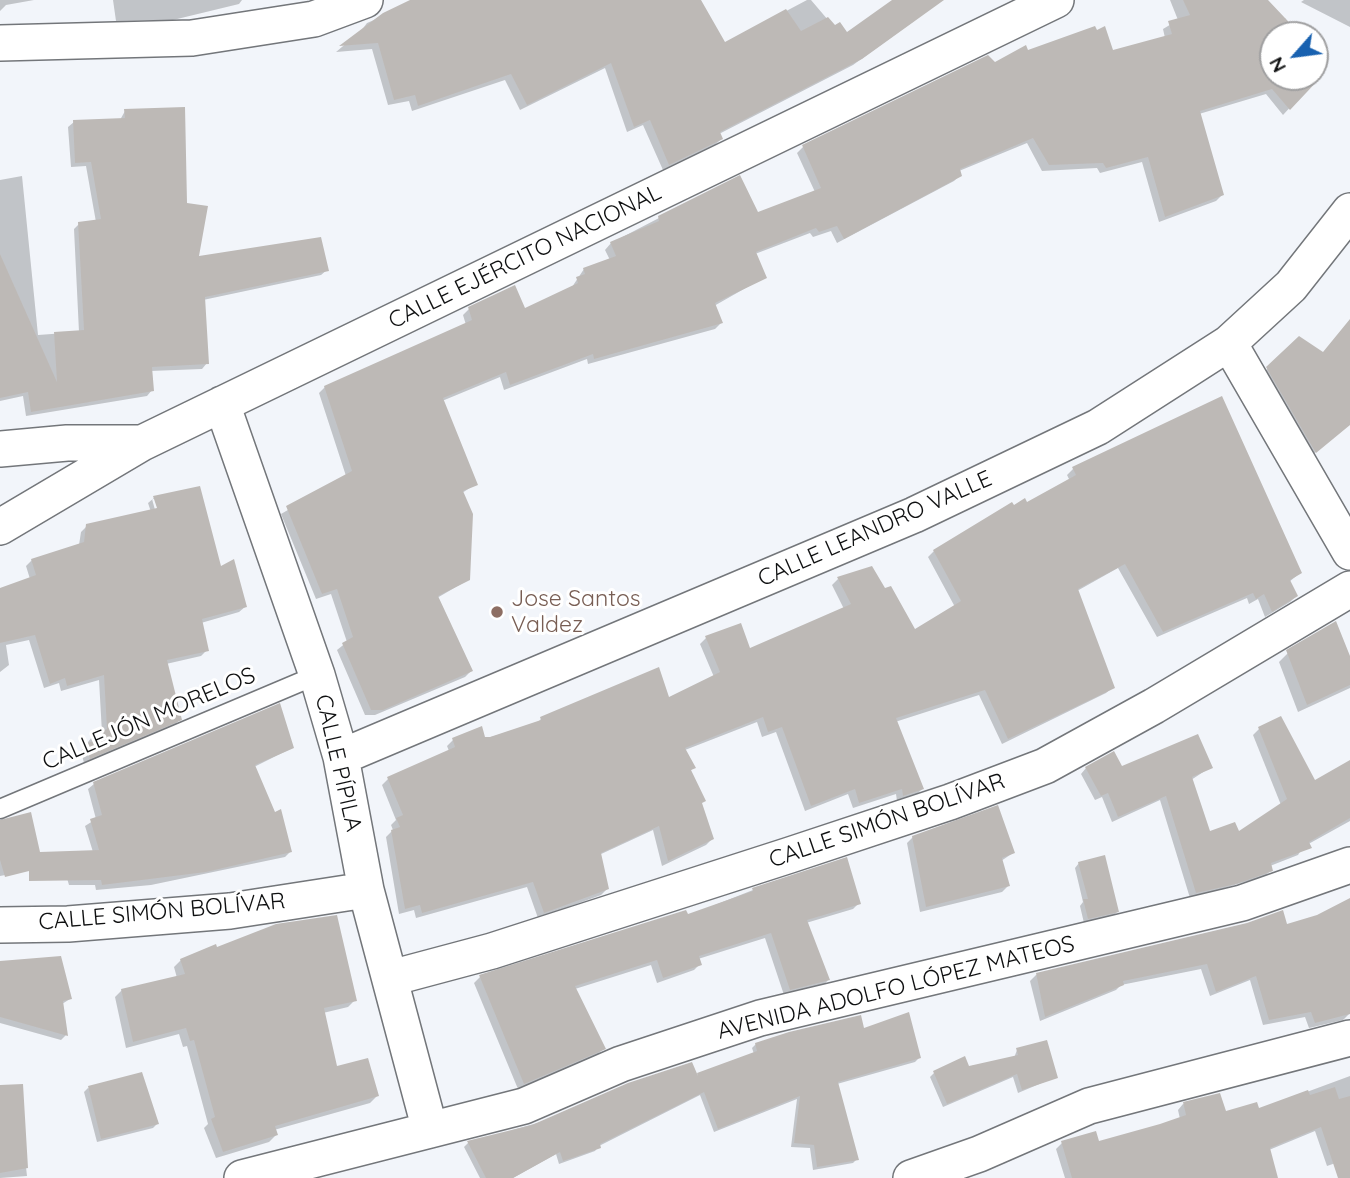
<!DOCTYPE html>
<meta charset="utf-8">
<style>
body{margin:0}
#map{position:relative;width:1350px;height:1178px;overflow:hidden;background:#f2f5fa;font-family:Quicksand,sans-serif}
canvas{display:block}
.north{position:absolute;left:1259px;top:21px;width:70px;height:70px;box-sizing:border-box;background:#fff;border:2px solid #9f9fa0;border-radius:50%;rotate:242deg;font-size:19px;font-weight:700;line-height:28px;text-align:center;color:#0f1011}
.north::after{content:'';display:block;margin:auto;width:24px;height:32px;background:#1861b0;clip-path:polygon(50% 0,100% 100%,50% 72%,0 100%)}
</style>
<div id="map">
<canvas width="1350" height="1178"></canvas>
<div class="north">N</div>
</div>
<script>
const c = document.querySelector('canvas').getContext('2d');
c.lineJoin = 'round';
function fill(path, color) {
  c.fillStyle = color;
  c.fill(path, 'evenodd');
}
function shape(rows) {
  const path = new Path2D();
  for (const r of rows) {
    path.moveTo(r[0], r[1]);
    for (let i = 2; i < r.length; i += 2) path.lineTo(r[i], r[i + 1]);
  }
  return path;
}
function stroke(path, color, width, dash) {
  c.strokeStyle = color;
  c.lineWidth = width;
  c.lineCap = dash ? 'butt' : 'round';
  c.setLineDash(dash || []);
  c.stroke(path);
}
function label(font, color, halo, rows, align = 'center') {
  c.font = font + ' Quicksand,sans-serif';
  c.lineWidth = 6;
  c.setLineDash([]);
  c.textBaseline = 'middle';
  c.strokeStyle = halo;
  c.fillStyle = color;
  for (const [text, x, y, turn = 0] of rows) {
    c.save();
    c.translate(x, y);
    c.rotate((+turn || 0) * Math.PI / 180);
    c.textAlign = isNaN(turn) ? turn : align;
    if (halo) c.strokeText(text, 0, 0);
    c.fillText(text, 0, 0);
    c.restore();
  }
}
fill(shape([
 [0,0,34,0,6,5,0,11],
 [113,0,242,0,239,4,173,20,116,21],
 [421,0,699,0,724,44,807,0,811,0,834,27,847,35,895,0,909,0,914,21,853,65,719,134,721,139,715,145,663,170,643,125,627,132,605,68,520,110,505,80,412,111,409,101,388,105,372,49,336,52,361,31,367,23],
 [1170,0,1243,0,1279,24,1285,18,1298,35,1273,35,1273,77,1315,77,1315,70,1319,76,1283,115,1266,94,1199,114,1222,195,1216,201,1159,222,1142,162,1100,173,1097,168,1042,171,1027,143,959,171,960,175,954,181,837,243,831,231,813,237,810,233,755,254,765,277,714,306,721,323,715,329,588,364,587,359,504,390,500,377,442,401,476,484,462,493,468,580,437,598,471,671,465,677,375,715,365,715,337,650,347,642,331,594,316,599,281,514,346,476,319,393,325,387,466,325,463,315,469,309,524,310,572,287,584,269,610,260,605,250,611,243,659,218,757,214,815,192,797,153,803,147,995,64,1027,52,1112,53,1165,38,1163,29,1178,20],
 [1304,0,1350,0,1350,27,1301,2],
 [125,111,186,205,197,258,327,270,321,275,203,300,207,363,202,369,150,371,152,390,147,396,26,416,23,396,0,401,0,180,22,176,38,335,79,332,74,229,79,224,96,222,86,166,71,167,68,127,74,122,120,120],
 [1350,320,1350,423,1310,457,1262,374,1299,338,1323,354],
 [1221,398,1300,573,1289,582,1296,596,1290,602,1265,617,1258,599,1249,604,1247,598,1157,637,1118,568,1077,591,1113,687,1106,693,1002,744,979,695,895,722,922,789,916,795,897,801,896,794,853,808,848,794,805,811,776,732,762,737,757,722,685,750,694,767,690,771,712,839,706,845,662,866,653,830,599,855,607,889,601,895,538,918,527,887,416,918,414,910,399,914,386,837,393,830,391,825,396,820,382,785,388,779,449,751,447,746,453,740,484,739,536,724,541,719,668,699,714,677,700,644,706,638,749,650,844,609,832,585,838,579,914,631,955,607,928,557,934,551,1013,507,1027,505,1070,481,1067,475,1073,469],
 [199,488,220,569,233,562,245,607,239,612,201,623,207,650,201,656,166,664,180,719,175,725,84,763,81,751,92,737,102,733,99,680,61,691,59,683,44,688,29,640,6,645,9,665,0,672,0,606,22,597,19,587,30,579,26,566,32,560,79,545,81,532,87,526,151,512,148,503,154,498],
 [152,499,156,499,161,517,157,517],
 [1288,653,1350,660,1350,688,1298,712,1279,662],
 [1259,729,1315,783,1350,762,1350,821,1303,847,1298,855,1270,866,1271,870,1265,876,1190,898,1160,800,1112,822,1102,797,1095,800,1081,774,1086,768,1211,767,1191,780,1209,833,1238,834,1281,805,1253,735],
 [292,748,254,767,290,852,285,857,151,885,96,890,95,885,69,885,61,858,93,852,85,826,96,819,88,789,94,784],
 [0,822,16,873,0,876],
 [913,837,1013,853,1001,861,1008,886,1002,892,920,912,907,843],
 [1079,863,1118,911,1113,916,1084,923,1080,906,1083,902,1075,868],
 [753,890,859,903,853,909,806,923,828,980,823,986,784,995,765,938,698,959,700,964,694,970,657,983,651,965,575,989,604,1048,598,1054,518,1089,474,983,480,977,685,912,687,916],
 [1286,926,1349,1014,1343,1020,1309,1028,1305,1017,1263,1025,1250,980,1210,996,1201,969,1121,985,1116,990,1040,1021,1030,981,1036,975],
 [181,960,355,1000,348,1007,323,1013,336,1069,377,1096,370,1103,274,1130,276,1135,269,1142,216,1158,204,1128,208,1124,187,1046,183,1047,179,1034,126,1048,115,997,122,990,177,978,174,967],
 [0,963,70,999,62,1004,66,1035,61,1040,0,1023],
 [863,1030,919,1058,915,1062,837,1084,857,1159,853,1163,813,1170,810,1148,791,1147,797,1099,714,1132,700,1095,599,1146,595,1151,559,1164,556,1154,513,1178,480,1178,464,1147,468,1143,696,1077,754,1054,752,1048,756,1044],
 [1017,1050,1056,1077,1018,1093,1013,1077,943,1107,930,1077,934,1073,1014,1058],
 [1350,1076,1350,1158,1327,1166,1315,1131,1269,1150,1277,1178,1065,1178,1056,1149,1062,1143,1098,1143,1180,1119,1178,1110,1183,1104,1225,1113,1258,1110],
 [88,1088,157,1124,153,1128,97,1142,84,1092],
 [19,1105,27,1176,0,1178,0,1110]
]), '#0003');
fill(shape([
 [410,0,701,0,725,42,786,9,801,31,828,17,835,25,840,22,847,32,892,0,944,0,862,59,720,132,723,139,669,165,650,120,634,127,611,63,527,105,511,74,418,106,415,95,394,100,378,43,339,46,383,13],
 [1183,0,1268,0,1301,35,1273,35,1273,77,1315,77,1315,68,1322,76,1290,110,1272,89,1200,111,1224,195,1165,217,1148,157,1106,168,1103,163,1049,165,1033,138,960,169,962,176,844,239,837,226,819,232,816,228,756,252,767,278,715,303,723,323,594,359,593,354,510,385,506,372,443,398,478,485,463,491,473,514,470,580,438,596,473,671,383,710,371,710,342,643,353,637,337,589,322,594,286,506,352,471,324,386,472,320,468,307,515,285,525,308,578,283,576,277,585,274,583,268,616,256,610,242,659,221,658,216,740,175,758,212,821,188,802,145,988,55,995,62,1026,45,1028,50,1095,26,1097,30,1105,26,1113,50,1172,34,1168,21,1190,15],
 [185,107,187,203,208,206,199,256,321,237,329,271,205,297,209,364,152,367,154,391,31,412,28,392,0,398,0,254,57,382,54,332,84,330,78,222,101,219,91,162,75,163,73,120,125,118,124,109],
 [1350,319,1350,425,1316,453,1266,367,1299,336,1323,352],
 [1222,396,1302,573,1290,580,1298,596,1272,612,1264,594,1256,599,1253,593,1163,632,1125,564,1078,589,1115,688,1008,739,985,690,896,718,924,789,903,796,902,789,859,803,855,789,811,806,782,727,768,732,763,717,685,748,696,768,691,770,706,801,702,803,714,839,668,861,659,826,601,853,609,889,544,913,533,882,422,913,420,905,405,909,391,830,400,827,396,818,403,815,387,777,455,747,452,738,482,726,485,737,490,737,541,720,540,717,659,667,669,697,720,672,705,636,741,623,750,648,851,604,837,577,872,566,885,588,891,586,915,629,961,601,933,550,1012,502,1014,505,1025,498,1027,502,1076,475,1072,467],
 [200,486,221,566,234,559,247,607,202,619,209,651,167,660,182,720,90,759,86,744,93,741,91,735,107,729,104,675,67,686,65,678,50,684,35,635,0,643,0,588,36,575,31,559,84,542,86,524,157,508,153,496],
 [1336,621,1350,656,1350,685,1307,705,1286,650],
 [280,703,294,748,255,765,275,812,281,809,292,852,206,872,102,885,101,880,29,881,29,871,5,877,0,860,0,820,31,812,40,852,99,850,90,819,102,815,93,782],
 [1281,716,1315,780,1350,760,1350,818,1309,842,1312,848,1271,863,1273,871,1236,884,1196,893,1166,796,1118,817,1108,793,1101,796,1085,767,1114,751,1122,766,1198,734,1213,768,1192,777,1210,831,1235,822,1239,831,1287,799,1258,727],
 [998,805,1015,853,1002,858,1010,886,926,907,912,836],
 [1105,855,1119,912,1088,919,1083,899,1088,899,1078,862],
 [847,857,861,904,807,920,830,980,790,990,771,933,699,956,702,965,663,978,657,960,575,986,606,1049,524,1084,479,975,686,910,688,914,753,891,752,888],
 [1350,898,1350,1014,1315,1023,1311,1012,1269,1020,1256,976,1216,992,1207,964,1123,981,1124,985,1045,1017,1036,973,1247,923,1283,910,1287,924,1317,915],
 [337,915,357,1001,324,1008,337,1066,368,1058,379,1096,275,1126,278,1135,223,1152,211,1119,215,1117,194,1040,190,1041,186,1028,133,1042,121,989,185,974,180,959,216,944,217,947,276,924],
 [61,956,72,999,63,1001,68,1036,0,1017,0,961],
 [909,1012,921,1058,838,1082,859,1160,817,1167,814,1145,794,1143,800,1096,718,1129,704,1092,600,1144,601,1148,563,1161,560,1152,513,1178,486,1178,467,1141,532,1125,628,1083,692,1062,698,1076,697,1073,757,1051,755,1043,789,1032,861,1015,864,1028],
 [1047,1040,1058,1078,1022,1090,1017,1074,947,1104,933,1071,965,1056,969,1066,1018,1055,1016,1048],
 [142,1072,159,1124,101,1139,88,1086],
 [23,1084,28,1168,0,1173,0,1085],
 [1335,1087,1339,1099,1350,1096,1350,1178,1338,1178,1321,1127,1270,1148,1278,1178,1072,1178,1061,1141,1096,1131,1099,1141,1160,1124,1186,1115,1183,1102,1220,1093,1226,1111,1257,1102,1259,1108,1308,1090,1310,1095]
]), '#bdb9b6');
const service = shape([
 [0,809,317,675]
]);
const minor = shape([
 [0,43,192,38,314,19,365,0],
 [1229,343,1350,552],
 [222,404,317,675,341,757,366,890,430,1130],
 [0,449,67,443,140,443],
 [0,527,142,443,1056,0],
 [341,757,914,515,1098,427,1229,343,1291,286,1350,211],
 [0,925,68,924,230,911,366,890],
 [391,978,492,951,790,855,950,802,1045,766,1154,706,1350,589],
 [242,1178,524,1106,621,1064,760,1018,1242,903,1350,865],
 [911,1178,979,1154,1089,1106,1350,1038]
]);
stroke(service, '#73767a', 21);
stroke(minor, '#73767a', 38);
stroke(service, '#fff', 18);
stroke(minor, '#fff', 35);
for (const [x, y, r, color] of [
 [497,612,7,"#8d6e63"]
]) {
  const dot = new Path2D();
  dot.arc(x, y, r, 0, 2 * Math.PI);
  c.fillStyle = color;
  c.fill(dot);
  stroke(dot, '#fff', 2.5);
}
label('23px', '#0f1011', '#fff', [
 ["CALLE EJÉRCITO NACIONAL",525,257,-26],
 ["CALLE LEANDRO VALLE",875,529,-24],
 ["CALLEJÓN MORELOS",149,719,-23],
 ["CALLE PÍPILA",338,763,77],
 ["CALLE SIMÓN BOLÍVAR",887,821,-19],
 ["CALLE SIMÓN BOLÍVAR",162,912,-5],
 ["AVENIDA ADOLFO LÓPEZ MATEOS",896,988,-14]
]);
label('23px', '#785e54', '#fff', [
 ["Jose Santos",511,599],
 ["Valdez",511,625]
], 'left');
</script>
